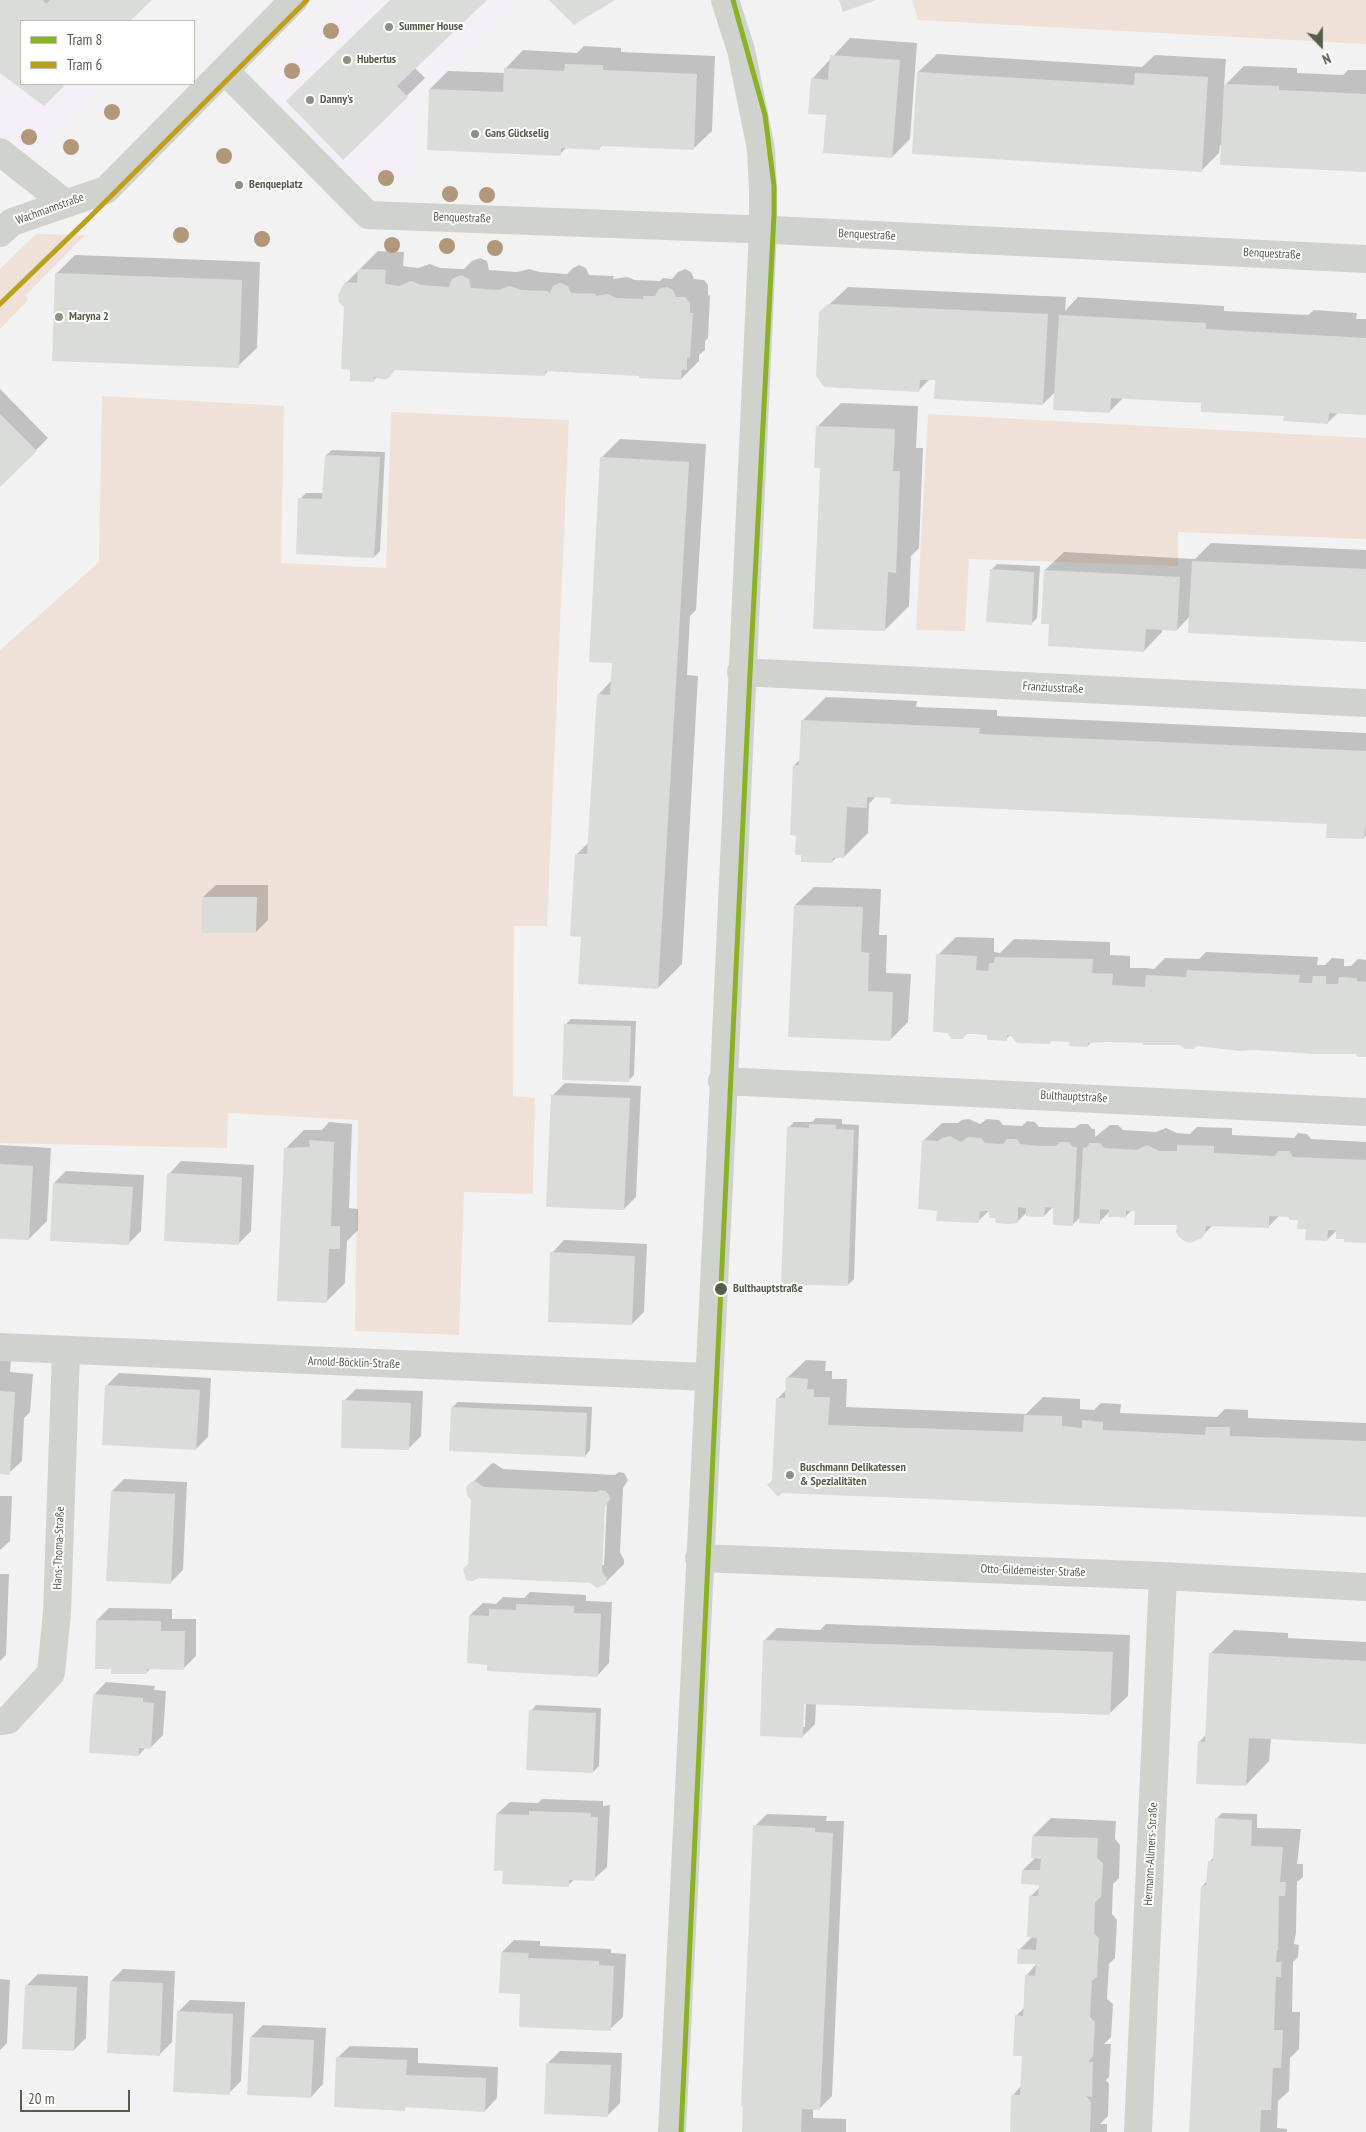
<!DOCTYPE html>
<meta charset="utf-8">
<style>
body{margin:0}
#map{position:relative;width:1366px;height:2132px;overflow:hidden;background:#f2f2f2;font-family:"PT Sans Narrow",sans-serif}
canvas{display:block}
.legend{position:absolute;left:20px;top:20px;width:175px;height:65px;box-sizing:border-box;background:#fff;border:1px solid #bbbfb6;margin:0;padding:6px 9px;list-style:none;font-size:15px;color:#545e49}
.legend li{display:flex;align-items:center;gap:10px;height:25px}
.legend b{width:25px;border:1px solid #bbbfb6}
.north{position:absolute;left:1296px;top:20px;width:50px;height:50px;-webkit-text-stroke:4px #fff;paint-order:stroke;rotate:158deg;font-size:14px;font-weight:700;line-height:20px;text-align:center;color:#545e49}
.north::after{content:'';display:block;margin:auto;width:18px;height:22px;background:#545e49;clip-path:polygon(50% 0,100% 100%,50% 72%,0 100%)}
.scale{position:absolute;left:20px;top:2090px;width:110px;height:22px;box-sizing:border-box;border:2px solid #545e49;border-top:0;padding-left:6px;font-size:15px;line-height:18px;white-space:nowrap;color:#545e49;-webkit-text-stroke:4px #fff;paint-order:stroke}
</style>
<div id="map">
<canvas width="1366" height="2132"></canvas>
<ul class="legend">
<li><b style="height:6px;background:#8bb225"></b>Tram 8</li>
<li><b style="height:6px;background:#bba01d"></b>Tram 6</li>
</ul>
<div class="north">N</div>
<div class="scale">20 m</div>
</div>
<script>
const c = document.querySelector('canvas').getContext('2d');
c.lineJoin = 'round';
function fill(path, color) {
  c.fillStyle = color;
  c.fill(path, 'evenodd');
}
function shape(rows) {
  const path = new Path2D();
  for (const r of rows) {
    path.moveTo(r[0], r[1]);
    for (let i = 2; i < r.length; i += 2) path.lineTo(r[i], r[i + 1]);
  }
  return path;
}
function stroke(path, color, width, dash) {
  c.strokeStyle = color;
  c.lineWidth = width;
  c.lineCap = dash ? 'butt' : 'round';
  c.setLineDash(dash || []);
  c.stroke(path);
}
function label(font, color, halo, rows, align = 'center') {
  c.font = font + ' "PT Sans Narrow",sans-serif';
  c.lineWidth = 4;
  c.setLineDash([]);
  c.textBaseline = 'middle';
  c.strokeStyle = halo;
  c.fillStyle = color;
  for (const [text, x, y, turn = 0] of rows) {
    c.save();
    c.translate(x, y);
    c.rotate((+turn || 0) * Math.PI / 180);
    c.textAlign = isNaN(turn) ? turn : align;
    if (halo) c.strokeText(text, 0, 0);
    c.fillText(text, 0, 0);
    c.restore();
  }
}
fill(shape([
 [1,0,107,0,126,21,21,21,21,84,110,84,23,167,0,149],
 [349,0,524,0,416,108,416,180,343,181,254,93]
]), '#f5eff8');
fill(shape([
 [912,0,1366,0,1366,44,918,20],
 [36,234,85,235,26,295,28,300,0,329,0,269],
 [102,396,284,406,281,563,386,568,391,412,569,420,547,926,514,926,513,1096,535,1098,533,1194,464,1192,459,1335,355,1331,358,1120,228,1113,227,1148,0,1143,0,650,99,562],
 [928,414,1366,438,1366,539,1178,532,1178,566,969,559,965,631,916,630]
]), '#f0e1d8');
fill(shape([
 [0,0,151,0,129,21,21,21,21,84,65,84,44,104,0,71],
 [391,0,485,0,415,68,425,78,343,158],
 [850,38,917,43,910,139,892,157,827,114,812,79],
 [584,46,621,48,621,52,715,56,712,131,693,149,603,145,599,148,567,147,560,154,430,89,448,71,505,73,505,69,523,50,577,53],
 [937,54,1142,67,1155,55,1226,59,1224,86,1244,66,1297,68,1297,73,1343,75,1348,70,1366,70,1366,171,1220,145,1219,153,1201,171,918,72],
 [378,251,404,252,403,266,418,268,430,264,440,268,464,269,472,261,480,258,487,261,489,270,517,272,529,269,540,272,567,274,573,268,579,265,586,268,589,275,614,276,613,279,627,277,635,280,660,281,663,278,672,279,678,272,685,269,691,272,694,279,704,280,708,285,708,296,710,295,708,338,705,341,705,350,699,355,699,361,681,379,641,374,549,370,544,375,396,369,389,376,377,377,373,381,346,283],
 [75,255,260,262,257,348,238,366,56,274],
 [848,287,1066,297,1065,311,1078,297,1224,306,1224,311,1308,315,1314,310,1357,313,1356,319,1366,319,1366,414,1338,413,1328,422,1285,413,1203,402,1124,397,1109,412,1056,391,1043,404,937,379,930,379,919,390,820,313],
 [0,389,48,438,0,486],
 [841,403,918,406,916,448,923,448,919,548,911,556,909,606,885,630,821,467,817,427],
 [620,439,706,444,696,610,690,616,687,675,698,676,682,964,658,988,583,936,576,855,589,842,598,695,612,680,613,662,602,457],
 [332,450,385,452,380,551,374,557,300,499,306,493,324,493,326,455],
 [1211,543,1366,550,1366,640,1190,616,1177,630,1162,629,1162,632,1144,651,1051,623,1045,570,1064,552,1195,559],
 [997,564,1040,566,1037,618,1031,624,991,570],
 [826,697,917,701,916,707,997,710,997,716,1366,733,1366,836,1363,838,1328,823,892,794,876,796,869,804,868,833,844,857,837,857,832,862,794,765,801,759,802,721],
 [216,885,268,885,268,920,256,932,203,897],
 [814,887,881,889,879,935,887,935,886,973,911,974,908,1022,890,1040,795,905],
 [956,937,994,938,994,952,1000,953,1014,939,1110,942,1110,955,1130,956,1130,968,1146,968,1154,969,1165,958,1199,959,1206,952,1318,957,1317,965,1325,965,1332,958,1344,959,1344,966,1351,966,1358,959,1366,960,1366,1056,1357,1053,1144,1042,1092,1041,1088,1046,1071,1040,1052,1040,1049,1043,1011,1034,1006,1039,989,1033,968,1033,962,1038,938,955],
 [571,1019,636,1021,634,1075,628,1081,565,1025],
 [565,1083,641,1086,636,1197,624,1209,553,1095],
 [816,1118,842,1119,842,1124,859,1125,854,1279,848,1285,788,1128,794,1122,812,1122],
 [969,1119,980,1124,987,1119,999,1120,1003,1125,1022,1126,1027,1121,1035,1122,1039,1127,1075,1128,1080,1124,1088,1124,1092,1129,1095,1129,1095,1137,1110,1125,1118,1125,1123,1130,1156,1132,1166,1128,1177,1133,1190,1134,1197,1127,1232,1128,1232,1135,1294,1138,1298,1133,1307,1134,1311,1139,1366,1142,1366,1241,1345,1238,1338,1229,1327,1240,1307,1227,1299,1219,1290,1216,1280,1215,1268,1227,1213,1225,1201,1237,1178,1224,1136,1210,1132,1210,1125,1217,1110,1211,1099,1222,1081,1217,1073,1224,1053,1207,1044,1216,1027,1212,1017,1222,997,1217,990,1210,978,1221,938,1209,923,1141,942,1123,958,1123,962,1120],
 [329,1122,352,1124,349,1208,358,1209,358,1230,347,1241,345,1283,327,1301,286,1148,304,1130,322,1130],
 [0,1145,51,1148,47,1221,29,1239,0,1237],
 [181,1161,254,1165,251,1231,238,1244,169,1174],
 [66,1171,144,1175,141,1231,129,1243,54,1183],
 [564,1240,647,1244,644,1312,632,1324,552,1253],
 [806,1360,826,1361,825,1371,832,1371,832,1379,847,1379,846,1407,1026,1414,1043,1397,1080,1399,1080,1409,1094,1410,1101,1403,1121,1404,1120,1413,1217,1417,1225,1409,1248,1410,1248,1418,1366,1423,1366,1515,774,1481,778,1398,787,1389,787,1378],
 [0,1361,11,1361,10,1372,33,1374,30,1412,24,1418,22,1461,9,1473,0,1473],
 [119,1373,211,1378,208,1437,196,1449,106,1386],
 [356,1389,423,1391,421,1436,409,1448,344,1401],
 [458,1402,592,1407,590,1450,585,1456,452,1407],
 [494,1463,503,1469,615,1475,619,1472,624,1473,628,1480,623,1488,620,1552,624,1560,624,1564,605,1583,470,1564,473,1499,467,1488,491,1464],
 [604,1501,607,1501,604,1565,601,1565],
 [124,1479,187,1482,183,1570,171,1582,112,1491],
 [0,1496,12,1496,10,1541,0,1550],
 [0,1574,9,1574,6,1655,0,1661],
 [530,1592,586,1595,586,1601,612,1602,609,1663,597,1676,488,1663,470,1615,483,1603,496,1604,503,1597,524,1598],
 [109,1608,172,1609,172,1619,196,1619,196,1656,183,1669,151,1668,146,1673,97,1620],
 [826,1624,1130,1635,1128,1696,1109,1714,816,1703,815,1724,803,1736,765,1640,777,1628,820,1630],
 [803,1703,806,1703,805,1727,802,1727],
 [1234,1630,1288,1633,1288,1638,1366,1642,1366,1742,1271,1738,1269,1761,1246,1785,1199,1742,1206,1735,1210,1654],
 [106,1682,155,1686,154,1690,166,1691,163,1735,151,1747,146,1747,139,1755,94,1695],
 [536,1705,601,1708,599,1766,593,1772,531,1711],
 [542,1799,603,1801,603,1806,610,1805,607,1867,594,1879,575,1879,568,1885,497,1814,510,1802,538,1803],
 [1222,1813,1257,1814,1257,1828,1301,1829,1297,1864,1303,1864,1303,1877,1297,1882,1296,1932,1294,1944,1299,1945,1298,1957,1293,1962,1292,2012,1300,2012,1299,2049,1290,2058,1289,2091,1278,2101,1277,2128,1287,2129,1287,2132,1190,2132,1202,1886,1208,1880,1209,1862,1215,1856,1216,1819],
 [767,1814,827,1816,826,1821,844,1821,832,2096,820,2108,813,2108,813,2118,846,2119,846,2132,743,2132,755,1826],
 [1051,1818,1116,1821,1115,1839,1120,1845,1119,1878,1113,1884,1112,1914,1117,1920,1115,1958,1109,1964,1107,1999,1113,2004,1111,2037,1104,2044,1111,2044,1109,2077,1106,2080,1109,2084,1108,2116,1100,2124,1107,2124,1107,2132,1011,2132,1013,2095,1021,2086,1023,2055,1016,2016,1025,2007,1026,1976,1037,1963,1019,1950,1032,1937,1030,1897,1040,1887,1041,1884,1023,1870,1036,1857,1033,1836],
 [514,1940,540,1941,540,1946,611,1949,611,1953,626,1954,623,2017,610,2029,522,1992,502,1952],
 [123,1969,175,1971,172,2042,160,2054,111,1981],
 [38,1974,88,1976,86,2038,74,2050,26,1986],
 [0,1979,10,1980,7,2043,0,2050],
 [190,2000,245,2002,241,2081,229,2093,178,2012],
 [263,2025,326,2028,323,2084,311,2097,251,2037],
 [350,2046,418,2048,418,2063,498,2067,497,2098,485,2111,407,2106,404,2109,337,2058],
 [560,2051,622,2053,620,2103,608,2115,548,2063]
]), '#0003');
fill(shape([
 [0,0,43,0,46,4,50,0,152,0,130,21,21,21,21,84,66,84,44,106,0,73],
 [390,0,487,0,397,86,408,97,343,160,286,101],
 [549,0,615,0,574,25],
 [839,0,876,0,843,12],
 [830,55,900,60,892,158,823,153,826,115,808,114,811,78,828,80],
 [565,64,603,65,603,70,697,74,694,150,600,146,600,150,561,148,561,156,427,150,429,89,503,92,504,68,564,71],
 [917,72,1134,85,1135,73,1208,77,1202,172,912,154],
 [1224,84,1279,86,1279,90,1366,94,1366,172,1220,165],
 [358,269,386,270,385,284,399,286,411,281,421,285,449,287,452,279,461,275,469,279,471,288,498,290,510,286,521,290,548,291,549,294,553,286,560,283,568,286,571,293,596,294,596,296,608,294,616,298,643,299,643,296,655,296,659,289,667,287,673,290,676,297,685,297,690,303,690,313,693,313,690,358,687,357,687,370,682,370,681,380,639,378,639,376,545,371,545,376,394,370,390,377,385,380,374,377,374,382,350,381,350,370,341,369,344,307,339,302,338,295,345,282,357,283],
 [55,273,242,280,239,368,52,361],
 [828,304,1048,314,1043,405,934,399,935,380,920,380,919,392,824,387,816,376,819,312],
 [1059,315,1206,323,1206,329,1366,338,1366,415,1329,413,1328,424,1283,421,1284,416,1201,412,1201,403,1111,398,1110,413,1053,410],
 [0,414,37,451,0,487],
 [816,426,895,429,893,471,900,471,896,573,888,572,885,631,813,629,820,468,814,468],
 [325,455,380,457,374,558,296,554,298,498,322,499],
 [600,457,689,462,658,989,578,984,581,937,570,936,575,854,587,854,597,694,610,695,612,663,589,662],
 [1192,561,1366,569,1366,642,1188,633],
 [990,569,1034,572,1032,625,986,622],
 [1044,570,1180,577,1177,631,1146,629,1144,652,1048,646,1049,624,1041,624],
 [801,720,980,728,979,734,1366,751,1366,825,1364,839,1326,838,1327,824,890,804,891,798,867,797,867,808,847,807,844,858,833,858,832,863,801,862,801,855,795,855,796,836,790,835,793,765,799,765],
 [202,897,257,897,256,933,202,933],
 [794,905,863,907,861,952,869,953,868,991,893,992,891,1041,788,1037],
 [936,954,977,956,976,970,988,971,989,963,994,963,995,957,1093,959,1092,973,1113,974,1112,985,1127,986,1145,987,1146,975,1186,977,1187,970,1300,975,1299,983,1312,983,1313,976,1326,976,1326,984,1338,984,1339,977,1357,978,1357,981,1366,982,1366,1057,1357,1057,1356,1054,1316,1054,1255,1050,1239,1051,1198,1046,1193,1049,1185,1049,1180,1045,1143,1045,1143,1043,1106,1042,1088,1043,1088,1047,1069,1046,1070,1042,1051,1041,1050,1044,1017,1043,1011,1036,1007,1035,1007,1041,987,1040,987,1035,972,1034,966,1034,963,1039,951,1039,948,1033,933,1032],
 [564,1024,631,1026,629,1082,562,1080],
 [551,1095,630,1098,624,1210,546,1207],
 [809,1124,836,1125,836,1129,854,1130,848,1286,781,1284,787,1127,809,1128],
 [950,1136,961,1142,968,1137,981,1138,985,1143,1003,1144,1007,1139,1017,1139,1020,1144,1039,1146,1056,1146,1060,1142,1069,1142,1073,1147,1077,1147,1073,1226,1053,1225,1053,1208,1045,1207,1044,1217,1035,1217,1026,1216,1026,1208,1018,1207,1018,1223,1007,1224,996,1223,995,1218,989,1218,989,1211,980,1211,979,1223,936,1221,937,1211,918,1209,922,1140,938,1141,942,1138],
 [309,1140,334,1142,331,1226,340,1226,340,1249,329,1249,327,1303,277,1301,284,1148,310,1147],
 [1090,1143,1100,1143,1104,1148,1137,1150,1147,1145,1159,1151,1177,1151,1177,1145,1214,1146,1214,1153,1274,1156,1279,1151,1289,1151,1293,1157,1366,1160,1366,1243,1344,1242,1344,1239,1336,1239,1336,1230,1328,1230,1327,1241,1305,1240,1306,1229,1297,1229,1298,1220,1289,1220,1289,1217,1269,1216,1269,1228,1206,1226,1205,1233,1202,1238,1190,1243,1184,1241,1179,1237,1176,1232,1177,1225,1134,1225,1135,1211,1126,1211,1126,1218,1117,1217,1108,1217,1109,1210,1100,1209,1100,1224,1079,1223,1083,1147,1086,1148],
 [0,1164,33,1166,29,1240,0,1239],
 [167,1173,242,1177,239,1245,164,1241],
 [53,1183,133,1187,129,1245,50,1241],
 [550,1252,635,1256,632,1325,548,1322],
 [786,1377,808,1379,807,1389,814,1389,814,1397,830,1397,828,1425,1023,1432,1024,1415,1062,1416,1062,1426,1082,1428,1082,1420,1103,1422,1103,1430,1205,1435,1206,1427,1230,1427,1230,1436,1366,1441,1366,1517,782,1493,778,1497,767,1485,772,1480,776,1398,785,1398],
 [105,1385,200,1390,196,1450,102,1445],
 [0,1391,15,1392,10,1475,0,1474],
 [342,1400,411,1403,409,1450,341,1448],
 [451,1407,587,1413,585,1457,449,1451],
 [475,1481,484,1487,596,1492,600,1490,605,1491,609,1495,610,1499,605,1507,602,1571,607,1579,606,1584,597,1588,590,1583,479,1578,472,1581,466,1580,463,1569,468,1564,471,1500,467,1495,466,1487,471,1482],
 [111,1491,175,1494,171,1584,106,1581],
 [516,1604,574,1606,574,1613,601,1614,598,1677,487,1671,487,1665,467,1663,469,1615,489,1616,489,1609,516,1610],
 [96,1620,161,1621,161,1631,185,1631,184,1670,147,1669,147,1674,111,1674,111,1669,95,1669],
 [763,1640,1113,1652,1110,1715,804,1704,803,1738,760,1736],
 [1209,1653,1366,1661,1366,1744,1249,1738,1246,1786,1196,1784,1198,1741,1205,1742],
 [93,1694,143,1698,143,1702,154,1703,151,1749,139,1748,139,1756,89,1753],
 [529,1710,596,1713,593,1773,526,1770],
 [529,1811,591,1813,591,1817,598,1817,595,1881,569,1880,569,1887,502,1884,503,1871,494,1871,496,1814,529,1815],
 [1215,1818,1252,1820,1251,1846,1283,1847,1280,1882,1286,1882,1285,1896,1279,1896,1278,1951,1277,1951,1276,1962,1282,1962,1281,1970,1281,1977,1276,1977,1274,2030,1283,2030,1281,2068,1273,2068,1271,2110,1261,2110,1260,2132,1189,2132,1201,1886,1206,1885,1208,1861,1213,1861],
 [753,1825,815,1828,815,1832,833,1833,820,2110,802,2109,801,2132,742,2132,743,2106,741,2107],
 [1032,1836,1098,1838,1097,1858,1103,1863,1101,1897,1095,1902,1094,1933,1099,1938,1097,1977,1092,1981,1090,2017,1095,2022,1093,2056,1088,2062,1093,2062,1092,2097,1086,2096,1091,2102,1090,2132,1010,2132,1011,2095,1020,2095,1022,2056,1013,2056,1015,2015,1023,2016,1025,1975,1035,1976,1036,1964,1017,1964,1018,1949,1036,1950,1037,1938,1027,1937,1029,1896,1038,1896,1039,1885,1021,1884,1022,1870,1040,1870,1041,1859,1031,1858],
 [501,1952,529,1953,528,1958,599,1961,599,1965,614,1966,611,2031,519,2027,520,1994,499,1993],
 [110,1981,163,1983,160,2056,107,2053],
 [25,1985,77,1987,74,2051,22,2049],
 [177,2011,233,2014,230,2095,173,2092],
 [250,2037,314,2040,311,2098,247,2095],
 [336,2057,407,2060,406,2075,486,2078,485,2112,405,2107,405,2111,334,2107],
 [546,2063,611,2065,608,2117,544,2114]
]), '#dadcd9');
stroke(shape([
 [225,71,368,215,773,230,1366,259],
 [0,152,65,203],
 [0,233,12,222,106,190,294,0],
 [741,672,1366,703],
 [722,1081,1366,1112],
 [0,1347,708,1377],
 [699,1558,1163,1576,1366,1587],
 [0,1721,8,1720,51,1673,57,1612,66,1351],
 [672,2132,721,1143,763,230,763,190,761,149,741,50,725,0],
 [1138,2132,1163,1576]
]), '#d0d3cd', 28);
stroke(shape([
 [681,2132,750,673,774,215,774,186,765,115,733,0]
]), '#8bb225', 5);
stroke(shape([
 [0,304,87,220,307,0]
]), '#bba01d', 5);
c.fillStyle = '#b3977b';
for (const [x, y] of [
 [331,31],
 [292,71],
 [112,112],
 [29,137],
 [71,147],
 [224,156],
 [386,178],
 [450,194],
 [487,195],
 [181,235],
 [262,239],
 [392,245],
 [447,246],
 [495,248]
]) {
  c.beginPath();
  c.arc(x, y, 8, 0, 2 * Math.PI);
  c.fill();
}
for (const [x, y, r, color] of [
 [389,27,5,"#8b9284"],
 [347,60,5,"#8b9284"],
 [310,100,5,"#8b9284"],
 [475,134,5,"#8b9284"],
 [239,185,5,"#8b9284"],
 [59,317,5,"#8b9284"],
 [721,1289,7,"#545e49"],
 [790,1475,5,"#8b9284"]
]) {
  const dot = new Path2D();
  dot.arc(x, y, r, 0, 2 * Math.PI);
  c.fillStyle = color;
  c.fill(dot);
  stroke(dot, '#fff', 2);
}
label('bold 12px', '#545e49', '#fff', [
 ["Summer House",399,27],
 ["Hubertus",357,60],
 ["Danny's",320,100],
 ["Gans Gückselig",485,134],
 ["Benqueplatz",249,185],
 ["Maryna 2",69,317],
 ["Buschmann Delikatessen",800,1468],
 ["& Spezialitäten",800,1482]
], 'left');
label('12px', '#545e49', '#fff', [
 ["Wachmannstraße",50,209,-20],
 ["Benquestraße",462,218,2],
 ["Benquestraße",867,235,3],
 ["Benquestraße",1272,254,3],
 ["Franziusstraße",1053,688,3],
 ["Bulthauptstraße",1074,1097,3],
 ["Arnold-Böcklin-Straße",354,1363,2],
 ["Hans-Thoma-Straße",59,1548,-88],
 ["Otto-Gildemeister-Straße",1033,1571,2],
 ["Hermann-Allmers-Straße",1151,1854,-87]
]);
label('bold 12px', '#545e49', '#fff', [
 ["Bulthauptstraße",733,1289]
], 'left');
</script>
